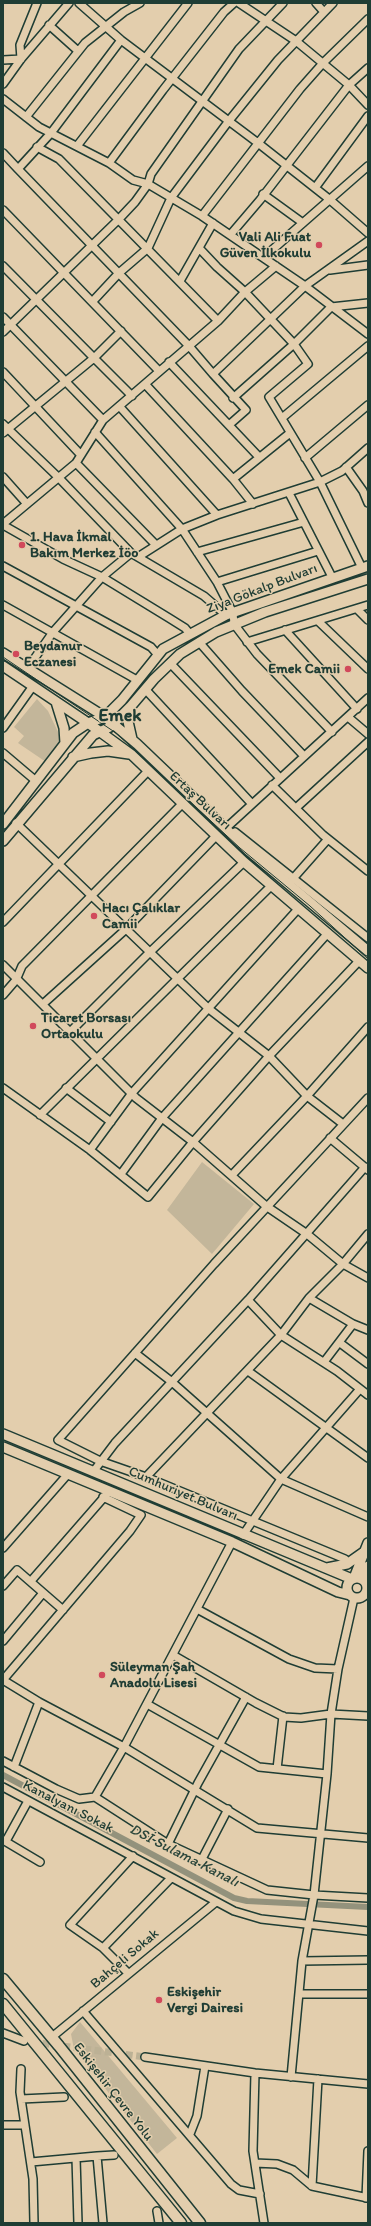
<!DOCTYPE html>
<meta charset="utf-8">
<style>
body{margin:0}
#map{position:relative;width:371px;height:2226px;overflow:hidden;background:#e3cead;font-family:Itim,sans-serif}
canvas{display:block}
.frame{position:absolute;inset:0;border:4px solid #1f3d34;pointer-events:none}
</style>
<div id="map">
<canvas width="371" height="2226"></canvas>
<div class="frame"></div>
</div>
<script>
const c = document.querySelector('canvas').getContext('2d');
c.lineJoin = 'round';
function fill(path, color) {
  c.fillStyle = color;
  c.fill(path, 'evenodd');
}
function shape(rows) {
  const path = new Path2D();
  for (const r of rows) {
    if (r.length === 3) {
      path.moveTo(r[0] + r[2], r[1]);
      path.arc(r[0], r[1], r[2], 0, 2 * Math.PI);
      continue;
    }
    path.moveTo(r[0], r[1]);
    for (let i = 2; i < r.length; i += 2) path.lineTo(r[i], r[i + 1]);
  }
  return path;
}
function stroke(path, color, width, dash) {
  c.strokeStyle = color;
  c.lineWidth = width;
  c.lineCap = dash ? 'butt' : 'round';
  c.setLineDash(dash || []);
  c.stroke(path);
}
function label(font, color, halo, rows, align = 'center') {
  c.font = font + ' Itim,sans-serif';
  c.lineWidth = 3;
  c.setLineDash([]);
  c.textBaseline = 'middle';
  c.strokeStyle = halo;
  c.fillStyle = color;
  for (const [text, x, y, turn = 0] of rows) {
    c.save();
    c.translate(x, y);
    c.rotate((+turn || 0) * Math.PI / 180);
    c.textAlign = isNaN(turn) ? turn : align;
    if (halo) c.strokeText(text, 0, 0);
    c.fillText(text, 0, 0);
    c.restore();
  }
}
fill(shape([
 [37,699,48,711,59,734,60,744,46,762,18,743,24,736,14,727],
 [202,1162,254,1204,212,1254,167,1210],
 [80,2022,177,2138,157,2154,74,2049,71,2034]
]), '#c3b69a');
stroke(shape([
 [3,1775,234,1898,247,1901,368,1907]
]), '#93927c', 6);
stroke(shape([
 [32,2042,145,2057]
]), '#bcb195', 7, [7, 3.5]);
const minor = shape([
 [79,3,121,40,258,143,329,199,368,233],
 [239,3,296,41,349,85,368,105],
 [316,3,324,12],
 [368,19,323,63,300,89,202,216,305,286,368,334],
 [49,25,78,51],
 [3,60,21,59,20,45,37,3],
 [3,84,21,59,69,3],
 [3,99,39,127,109,163,163,90,224,12,234,3],
 [26,117,85,43,124,12,140,3],
 [77,146,188,3],
 [37,147,59,159,218,321],
 [3,153,18,169,51,133,121,40],
 [18,169,189,346,213,374,305,286,368,241],
 [315,188,368,116],
 [263,194,303,223],
 [3,210,159,371],
 [202,216,148,184,151,174,239,49,283,3],
 [231,234,260,200,349,85,368,68],
 [199,248,217,267,245,292,294,344,308,364,269,397,320,482,362,568],
 [264,257,368,166],
 [3,266,94,358,3,433],
 [330,270,368,265],
 [180,281,213,223],
 [93,301,119,273,148,248,171,198,228,122,278,60,333,3],
 [3,317,103,420],
 [121,331,94,358,132,396],
 [3,332,119,219,135,202,148,184,133,180,109,163],
 [169,362,259,457],
 [3,372,80,454],
 [213,374,246,410,229,425],
 [145,384,233,479,253,504],
 [233,398,294,344,331,307,368,303],
 [120,407,217,515],
 [282,418,368,346],
 [3,424,59,478,131,553,204,596,226,615],
 [95,432,182,529,217,582,233,613,234,624,257,654,332,732],
 [305,458,368,405],
 [76,463,155,544],
 [346,467,363,491,368,503],
 [3,477,27,504],
 [233,479,290,433],
 [289,493,332,577],
 [3,524,76,463,103,420,218,321,245,292,276,266],
 [3,525,63,559,102,577,169,618,185,628,190,634],
 [197,552,304,522],
 [138,557,182,529,217,515,320,482,342,471,368,448],
 [3,566,151,647,158,655],
 [217,582,318,551],
 [3,605,137,680],
 [357,609,368,620],
 [318,621,368,669],
 [285,630,357,709],
 [199,642,242,691,304,756],
 [247,642,368,605],
 [170,663,280,778],
 [27,669,53,632,102,577,131,553],
 [145,689,252,804],
 [348,717,368,734],
 [3,728,33,686],
 [3,753,36,781],
 [272,785,323,835,368,871],
 [296,808,368,742],
 [16,823,209,1009,269,1056,307,1096,343,1124],
 [225,829,368,698],
 [235,832,368,938],
 [290,882,328,839],
 [3,922,148,771],
 [3,965,136,1098,193,1142,266,1206,307,1234,343,1264,368,1278],
 [3,995,16,980,22,966,182,804],
 [43,1004,125,930,216,836],
 [70,1032,149,953,244,862],
 [3,1088,90,1150,148,1197,193,1142,269,1056,359,961],
 [66,1088,111,1122],
 [40,1115,271,886],
 [330,1138,368,1170],
 [90,1150,132,1093,298,909],
 [121,1174,162,1118,328,933],
 [232,1175,307,1096,368,1027],
 [309,1298,353,1324,368,1330],
 [248,1300,281,1335,337,1371,368,1395],
 [340,1343,368,1364],
 [135,1353,172,1382,281,1479,368,1517],
 [324,1362,353,1324],
 [248,1371,368,1458],
 [93,1472,115,1443,248,1300,365,1167],
 [146,1477,281,1335,309,1298,343,1264,368,1234],
 [243,1535,281,1479,360,1389],
 [232,1542,124,1747,257,1828,368,1838],
 [3,1548,68,1474],
 [345,1559,146,1477,100,1461,58,1440,214,1264,368,1098],
 [31,1581,106,1495],
 [3,1586,17,1570,63,1610],
 [197,1609,289,1659,315,1668,338,1669],
 [3,1641,43,1593],
 [173,1655,256,1703,284,1717,301,1718,331,1714,368,1716],
 [3,1680,130,1531,141,1515,103,1497],
 [3,1761,56,1789,79,1799,95,1797,124,1747,39,1702,3,1680],
 [14,1767,39,1702],
 [277,1769,283,1716],
 [327,1774,331,1714,338,1669,354,1598],
 [3,1787,234,1911,261,1919,368,1931],
 [95,1797,168,1844,267,1890,314,1895,327,1774,259,1767,147,1704],
 [3,1840,40,1862],
 [6,1841,28,1801],
 [168,1844,198,1783,246,1697],
 [201,1861,228,1809],
 [103,1948,171,1878],
 [302,1961,368,1960],
 [128,1973,103,1948,70,1925,133,1856],
 [299,1994,368,1994],
 [83,2011,231,2184,239,2190,260,2194],
 [3,2033,24,2041],
 [52,2037,216,1902],
 [145,2057,255,2073,368,2084],
 [21,2069,20,2092,33,2179,34,2223],
 [255,2073,253,2151,264,2223],
 [291,2077,302,1961,314,1895,368,1898],
 [21,2099,64,2097],
 [3,2125,25,2125],
 [190,2134,197,2116,205,2066],
 [76,2158,78,2223],
 [31,2162,97,2156],
 [255,2163,277,2164,293,2170,312,2186,368,2198],
 [312,2186,318,2079],
 [366,2198,368,2151],
 [157,2211,159,2223],
 [103,2223,97,2156,114,2155]
]);
const major = shape([
 [3,653,105,717,137,744,248,850,368,951],
 [3,666,88,723,132,755,244,862,368,968],
 [56,702,64,728,65,743],
 [131,708,127,717,132,739],
 [73,757,91,753,108,751,129,754],
 [3,824,73,733,88,723,105,717,122,700,163,649,226,615,368,566],
 [3,841,93,735,110,727,131,706,154,679,180,654,216,632,265,612,368,579],
 [3,1434,352,1579],
 [3,1447,232,1542,338,1592,350,1595],
 [327,1568,347,1564,364,1552],
 [354,1578,368,1543],
 [357,1588,10],
 [363,1580,368,1566]
]);
const highway = shape([
 [3,1979,59,2046,200,2223],
 [3,2004,181,2223]
]);
stroke(minor, '#1f3d34', 10);
stroke(major, '#1f3d34', 12);
stroke(highway, '#1f3d34', 13);
stroke(minor, '#e3cead', 7);
stroke(major, '#e3cead', 9);
stroke(highway, '#e3cead', 10);
stroke(shape([
 [3,657,116,733,240,848,310,906,368,959]
]), '#1f3d34', 1);
for (const [x, y, r, color] of [
 [319,245,4,"#d1495b"],
 [22,545,4,"#d1495b"],
 [16,654,4,"#d1495b"],
 [348,669,4,"#d1495b"],
 [94,916,4,"#d1495b"],
 [33,1026,4,"#d1495b"],
 [102,1675,4,"#d1495b"],
 [159,2000,4,"#d1495b"]
]) {
  const dot = new Path2D();
  dot.arc(x, y, r, 0, 2 * Math.PI);
  c.fillStyle = color;
  c.fill(dot);
  stroke(dot, '#e3cead', 1.5);
}
label('bold 14px', '#1f3d34', '#e3cead', [
 ["Vali Ali Fuat",311,237,"right"],
 ["Güven İlkokulu",311,253,"right"],
 ["1. Hava İkmal",30,537],
 ["Bakım Merkez İöo",30,553],
 ["Beydanur",24,646],
 ["Eczanesi",24,662],
 ["Emek Camii",340,669,"right"],
 ["Hacı Çalıklar",102,908],
 ["Camii",102,924],
 ["Ticaret Borsası",41,1018],
 ["Ortaokulu",41,1034],
 ["Süleyman Şah",110,1667],
 ["Anadolu Lisesi",110,1683],
 ["Eskişehir",167,1992],
 ["Vergi Dairesi",167,2008]
], 'left');
label('14px', '#1f3d34', '#e3cead', [
 ["Ziya Gökalp Bulvarı",262,589,-21],
 ["Ertaş Bulvarı",200,801,43],
 ["Cumhuriyet Bulvarı",183,1494,23],
 ["Kanalyanı Sokak",68,1807,27],
 ["Bahçeli Sokak",125,1959,-40],
 ["Eskişehir Çevre Yolu",113,2092,52]
]);
label('italic 15px', '#2b463b', '#e3cead', [
 ["DSİ Sulama Kanalı",184,1856,27]
]);
label('bold 18px', '#1f3d34', '#e3cead', [
 ["Emek",120,716]
]);
</script>
